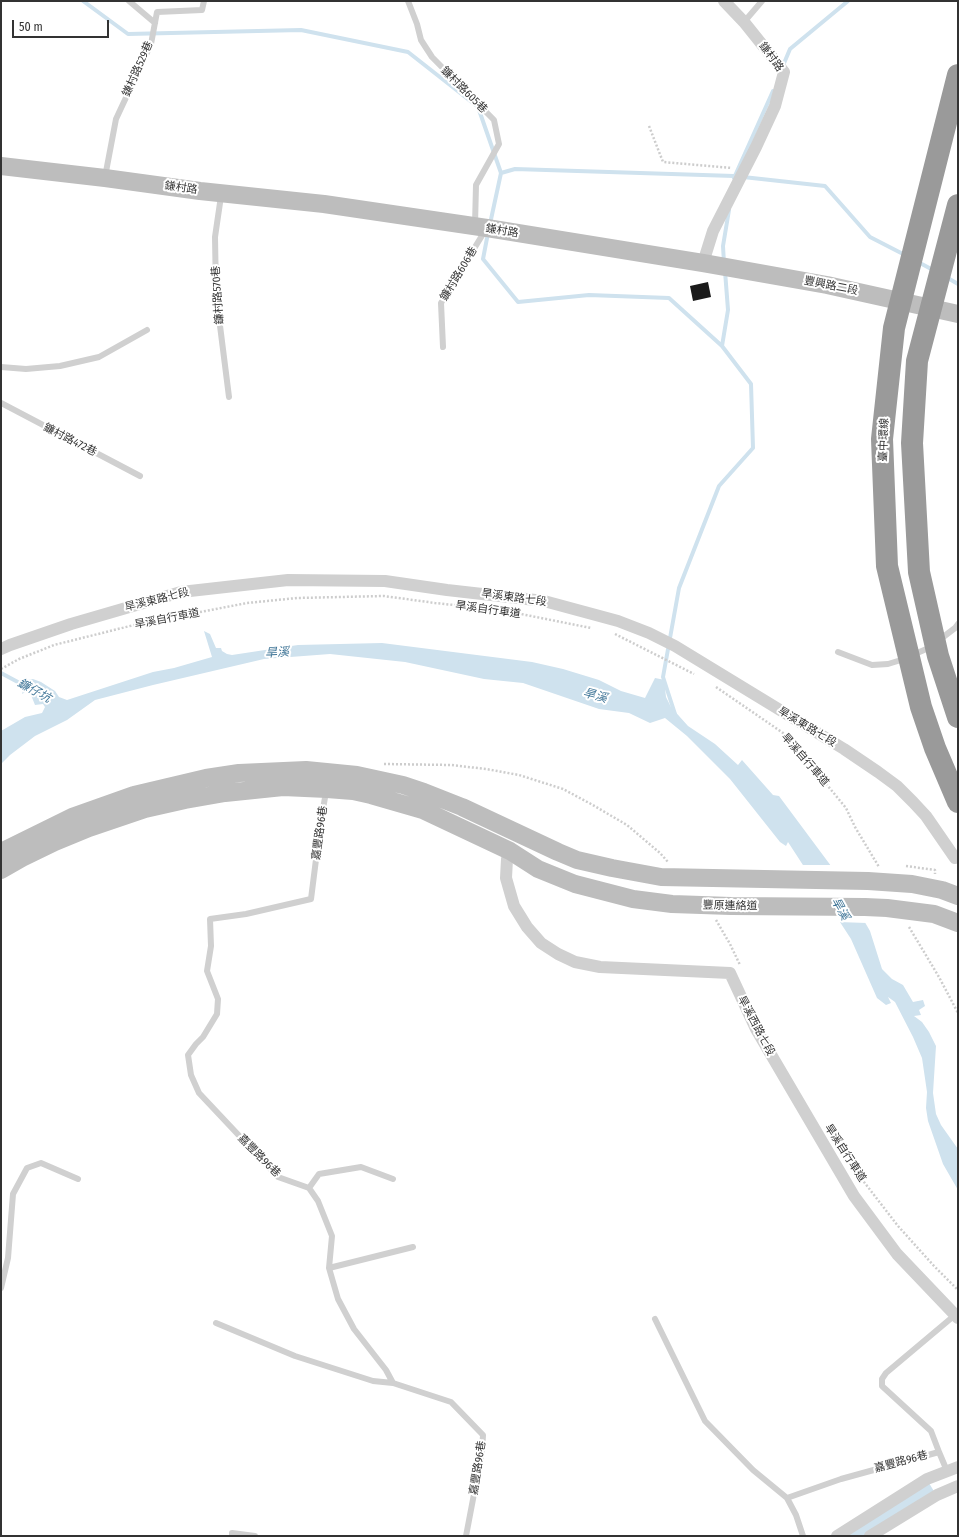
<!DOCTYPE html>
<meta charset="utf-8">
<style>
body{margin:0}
#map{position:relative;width:959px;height:1537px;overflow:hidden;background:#fff;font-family:"Fira Sans Condensed",sans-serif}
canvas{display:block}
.frame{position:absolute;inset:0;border:2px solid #333;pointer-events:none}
.scale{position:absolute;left:12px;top:20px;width:97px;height:18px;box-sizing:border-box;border:2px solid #333;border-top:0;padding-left:5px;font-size:12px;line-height:14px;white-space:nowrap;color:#333;-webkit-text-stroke:3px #fff;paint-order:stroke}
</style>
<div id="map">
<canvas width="959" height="1537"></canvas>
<div class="frame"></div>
<div class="scale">50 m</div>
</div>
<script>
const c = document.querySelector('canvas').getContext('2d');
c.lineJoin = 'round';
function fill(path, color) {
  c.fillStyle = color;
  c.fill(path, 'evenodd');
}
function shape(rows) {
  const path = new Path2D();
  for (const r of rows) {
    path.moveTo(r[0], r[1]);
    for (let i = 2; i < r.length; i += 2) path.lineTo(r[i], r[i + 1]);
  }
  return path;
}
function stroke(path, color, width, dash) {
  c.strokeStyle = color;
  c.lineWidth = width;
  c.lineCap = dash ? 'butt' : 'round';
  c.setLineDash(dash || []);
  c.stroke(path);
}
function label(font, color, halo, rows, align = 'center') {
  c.font = font + ' "Fira Sans Condensed","Noto Sans TC",sans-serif';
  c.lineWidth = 4;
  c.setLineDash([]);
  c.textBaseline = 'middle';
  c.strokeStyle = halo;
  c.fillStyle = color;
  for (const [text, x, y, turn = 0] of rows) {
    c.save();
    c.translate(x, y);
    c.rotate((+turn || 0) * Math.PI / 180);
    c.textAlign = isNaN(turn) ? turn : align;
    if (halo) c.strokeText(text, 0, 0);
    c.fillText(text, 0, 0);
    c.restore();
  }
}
fill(shape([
 [204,631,210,634,216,648,221,648,222,651,227,654,232,655,298,645,382,643,532,662,563,669,599,680,621,691,645,698,655,678,665,680,665,688,666,697,671,707,688,726,715,744,738,765,742,760,773,795,779,796,837,874,870,931,882,969,892,979,903,985,913,1002,923,1000,925,1006,919,1010,921,1015,914,1016,922,1022,929,1032,936,1046,933,1093,936,1114,941,1125,958,1149,958,1190,943,1164,928,1121,926,1108,927,1092,922,1058,913,1037,895,1002,888,997,891,1003,886,1005,877,998,851,939,788,842,786,846,780,842,730,779,687,736,665,718,650,723,629,713,599,709,523,683,484,679,405,662,330,654,264,659,153,685,95,700,67,720,35,736,10,755,1,764,1,731,25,717,42,713,45,707,43,704,35,705,29,690,22,694,26,680,33,679,41,682,55,691,59,697,67,700,153,672,174,668,212,657],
 [929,1483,935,1493,863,1536,844,1536]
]), '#cfe2ee');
fill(shape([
 [801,865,833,865,867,923,838,922]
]), '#fff');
stroke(shape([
 [83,1,128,34,301,30,408,52,478,107,501,173,490,224],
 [782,68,790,49,848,1],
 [501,173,515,169,734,176,825,186,870,237,905,255],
 [734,178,773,91],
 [488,233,483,259,518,302,589,295,669,298,722,346,751,384,753,448,719,486,679,588,663,677,675,714],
 [918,262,935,271],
 [724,263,723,246,729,210],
 [946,277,958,284],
 [722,346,728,310,725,271],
 [1,673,29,688]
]), '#cfe2ee', 4);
fill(shape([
 [708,282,711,297,693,301,690,286]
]), '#1a1a1a');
stroke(shape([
 [649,126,663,162,732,168],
 [615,634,694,674],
 [1,669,19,659,54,645,138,624,247,603,297,598,384,596,435,603,501,610,591,628],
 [716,687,786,735,846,808,855,827,879,867],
 [384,764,451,765,486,769,519,775,563,789,591,804,627,825,660,853,668,862],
 [906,866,935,870,935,874],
 [716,920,730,944,740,965],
 [909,927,939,977,958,1013],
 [854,1169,898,1226,934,1266,958,1290]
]), '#cdcdcd', 2.5, [2, 2]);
stroke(shape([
 [129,1,155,23],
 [408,1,417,24,421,40,432,57,494,120,499,144,476,185,475,225],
 [744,22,762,1],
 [105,177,116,119,151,44,157,12,202,10,204,1],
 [221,196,215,237,216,294,229,397],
 [443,347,441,303,486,229],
 [1,367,26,369,60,366,99,357,147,330],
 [1,403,140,476],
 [938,641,955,628,958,624],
 [838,652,872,665,888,664,901,660,931,647],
 [326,792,321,820,311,899,246,914,210,919,211,946,207,971,218,999,217,1014,203,1037,196,1044,188,1055,191,1075,199,1093,278,1177,309,1188,318,1201,332,1236,329,1268,338,1299,354,1329,386,1370,393,1383,451,1402,483,1435,482,1452,466,1536],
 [309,1188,319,1174,361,1167,393,1179],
 [329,1268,413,1247],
 [1,1288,8,1258,13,1194,27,1168,41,1163,78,1179],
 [655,1319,705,1421,753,1470,787,1498],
 [216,1323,295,1356,373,1381,393,1383],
 [939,1452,947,1471],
 [232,1536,232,1533,255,1536],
 [803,1536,796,1515,787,1498,841,1479,939,1452,931,1431,882,1386,882,1379,886,1373,955,1315]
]), '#d0d0d0', 6);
stroke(shape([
 [703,263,713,231,756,147,775,106,784,72,744,22,724,1],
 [1,649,10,645,71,624,181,592,288,580,385,581,447,590,544,601,618,621,649,633,675,646,844,749,878,772,897,786,913,802,926,816,955,858],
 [510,851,507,859,506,878,514,906,527,927,541,943,558,954,575,962,600,967,730,973,756,1029,854,1196,897,1254,958,1318],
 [837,1536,927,1479,958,1467],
 [870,1536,937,1495,958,1486]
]), '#d0d0d0', 12);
stroke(shape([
 [1,166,105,178,200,191,324,204,487,228,703,263,827,285,958,314],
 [1,852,72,817,134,795,206,778,239,773,306,770,357,775,403,785,424,792,462,807,558,852,577,860,612,868,661,877,868,881,912,884,942,890,958,896],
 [1,870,22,858,55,842,89,828,145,809,185,800,225,793,283,787,327,789,353,791,371,795,423,810,510,851,538,869,575,884,633,899,672,904,731,906,865,907,887,908,934,914,958,923]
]), '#bdbdbd', 18);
stroke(shape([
 [958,75,894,328,882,439,887,566,921,707,935,748,958,802],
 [958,205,917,361,912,443,919,572,938,656,958,717]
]), '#9a9a9a', 22);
label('11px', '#333', '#fff', [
 ["鎌村路",771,57,54],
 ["鎌村路529巷",138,69,-66],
 ["鐮村路605巷",464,90,45],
 ["鎌村路",181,188,8],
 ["鎌村路",502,231,9],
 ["鐮村路606巷",459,274,-59],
 ["豐興路二段",831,286,11],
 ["鐮村路570巷",218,295,-94],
 ["鐮村路472巷",70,440,27],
 ["臺中環線",884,440,-88],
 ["旱溪東路七段",514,598,8],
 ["旱溪東路七段",157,600,-14],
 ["旱溪自行車道",488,610,8],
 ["旱溪自行車道",167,619,-11],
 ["旱溪東路七段",807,727,31],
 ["旱溪自行車道",805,760,49],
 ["嘉豐路96巷",320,833,-82],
 ["豐原連絡道",730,906,1],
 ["旱溪西路七段",756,1026,62],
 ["旱溪自行車道",845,1153,57],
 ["嘉豐路96巷",259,1156,45],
 ["嘉豐路96巷",901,1462,-15],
 ["嘉豐路96巷",478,1468,-81]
]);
label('italic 12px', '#3f7597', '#fff', [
 ["旱溪",277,653,-3],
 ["鐮仔坑",34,691,29],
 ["旱溪",595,696,15],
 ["旱溪",840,909,61]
]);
</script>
